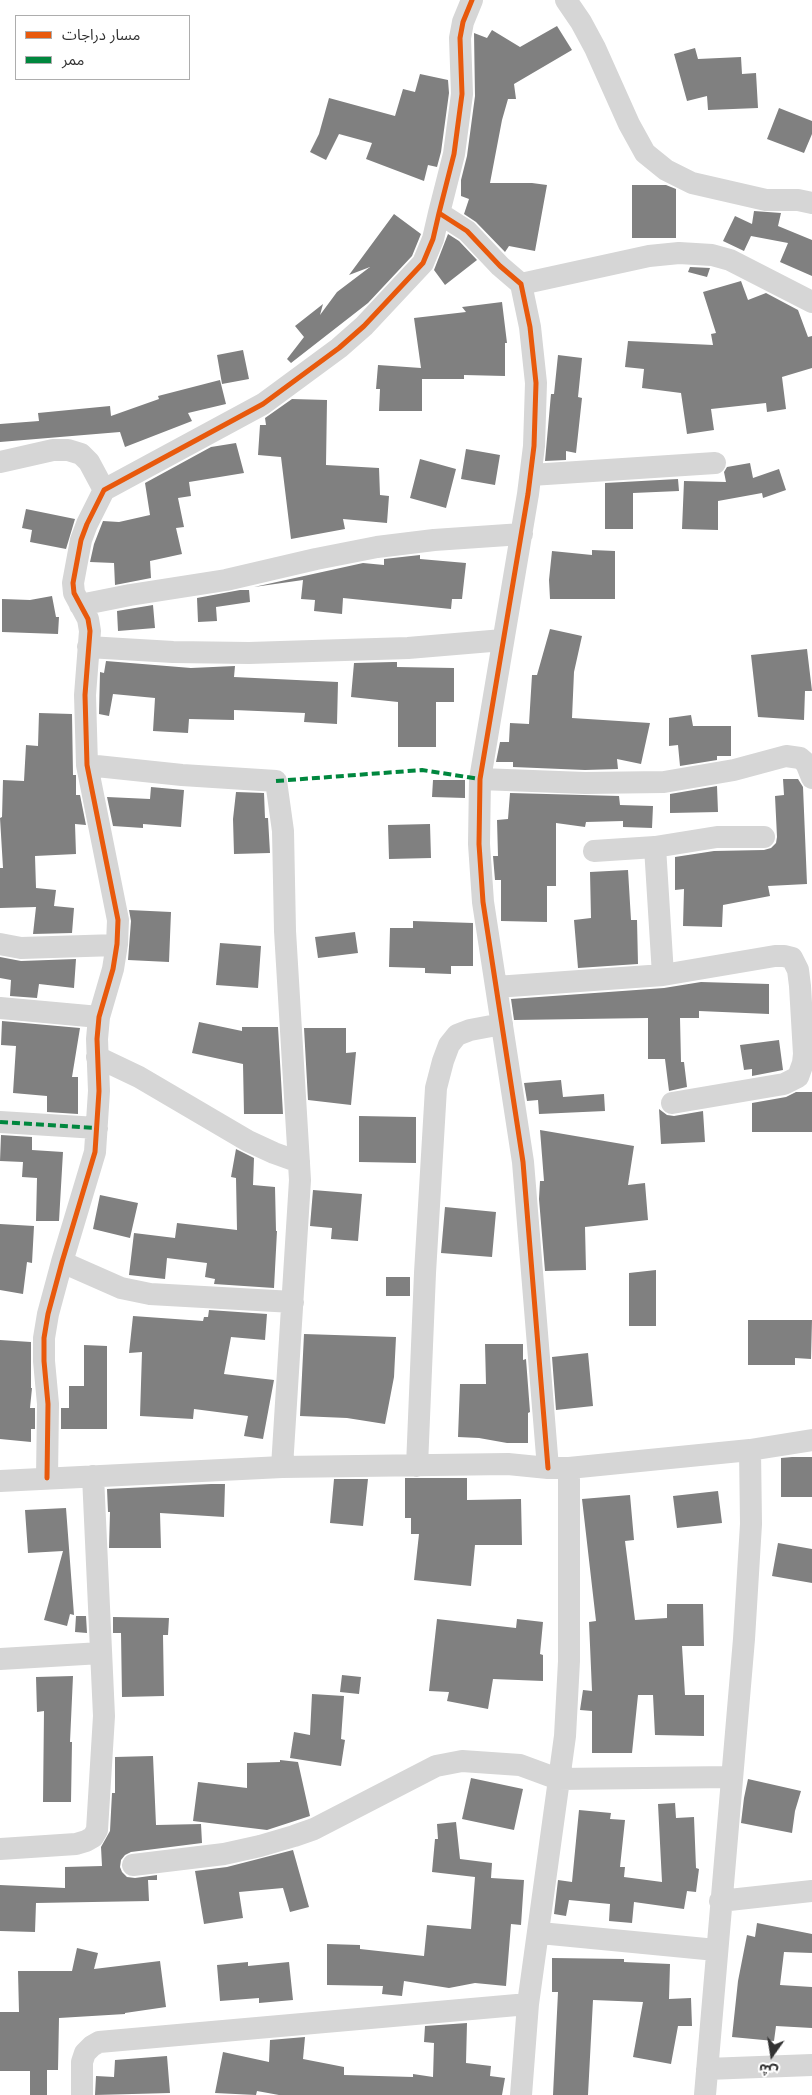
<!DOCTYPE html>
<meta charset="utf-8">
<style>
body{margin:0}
#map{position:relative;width:812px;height:2095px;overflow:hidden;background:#fff;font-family:"Fira Sans","Noto Sans Arabic",sans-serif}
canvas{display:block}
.legend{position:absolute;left:15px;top:15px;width:175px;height:65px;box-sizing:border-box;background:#fff;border:1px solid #adadad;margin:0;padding:6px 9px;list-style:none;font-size:15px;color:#323232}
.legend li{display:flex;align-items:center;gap:10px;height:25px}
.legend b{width:25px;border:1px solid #adadad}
.north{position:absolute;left:747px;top:2030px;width:50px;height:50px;-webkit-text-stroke:4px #fff;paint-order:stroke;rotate:193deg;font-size:14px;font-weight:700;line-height:20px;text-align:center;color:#323232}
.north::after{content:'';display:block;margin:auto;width:18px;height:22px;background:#323232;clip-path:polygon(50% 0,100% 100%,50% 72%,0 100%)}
</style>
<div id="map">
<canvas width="812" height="2095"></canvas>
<ul class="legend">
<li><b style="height:6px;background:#e8590c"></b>مسار دراجات</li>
<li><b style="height:6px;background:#00873e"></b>ممر</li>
</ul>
<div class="north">ش</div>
</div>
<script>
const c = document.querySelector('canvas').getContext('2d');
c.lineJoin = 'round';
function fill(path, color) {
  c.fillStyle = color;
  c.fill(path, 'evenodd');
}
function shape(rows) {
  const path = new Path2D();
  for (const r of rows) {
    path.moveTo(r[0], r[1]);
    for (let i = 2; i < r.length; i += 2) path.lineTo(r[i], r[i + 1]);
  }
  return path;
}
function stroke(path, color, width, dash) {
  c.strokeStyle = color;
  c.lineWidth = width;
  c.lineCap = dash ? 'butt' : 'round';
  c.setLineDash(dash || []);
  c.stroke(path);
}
fill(shape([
 [557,26,572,50,514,84,516,99,508,99,502,120,490,183,532,183,547,185,535,251,509,246,505,252,476,222,464,214,469,199,461,196,461,180,467,156,475,96,474,33,487,38,492,30,520,47],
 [695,48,698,59,741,57,742,74,756,73,758,108,708,110,707,96,687,101,674,54],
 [420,74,448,80,449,93,441,152,437,167,428,165,424,181,366,159,372,143,339,134,326,160,310,152,319,134,329,98,395,116,403,89,415,92],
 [779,108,812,121,812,134,804,153,767,139],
 [632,185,666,185,676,189,676,238,632,238],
 [754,211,781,213,778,226,812,240,812,276,780,262,788,243,751,236,744,251,723,241,735,216,752,224],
 [394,214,421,234,412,256,368,303,291,363,287,359,304,337,295,326,323,304,320,315,337,292,370,267,349,275],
 [448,234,459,241,477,260,445,285,434,270],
 [690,267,710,268,707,277,688,272],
 [741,281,748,300,766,293,798,310,808,337,812,336,812,368,782,377,786,409,767,412,766,403,711,409,714,430,687,434,681,393,642,388,644,369,625,367,628,341,713,345,711,334,716,333,703,292],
 [502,302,507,343,505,343,505,376,464,375,464,379,422,379,422,411,379,411,380,389,376,389,378,365,421,368,414,318,466,312,462,307],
 [243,350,249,379,222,384,217,355],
 [558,355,582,358,578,397,582,398,576,453,566,451,566,460,545,461,551,394,554,394],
 [220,380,226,404,188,413,192,421,125,447,120,432,0,442,0,424,39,421,38,413,110,406,111,416,159,399,158,396],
 [292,399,327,400,326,465,379,468,380,495,389,496,387,523,343,519,345,529,291,539,281,457,258,455,260,425,266,425,265,418],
 [236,443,244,473,189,482,191,496,178,498,184,527,176,528,182,554,150,561,151,578,115,585,114,563,90,562,94,544,103,521,119,522,150,515,145,483,211,447],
 [466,449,500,455,495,485,461,479],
 [420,459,456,469,446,508,410,498],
 [750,463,753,478,779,469,786,490,763,498,762,493,718,501,718,530,682,529,684,481,726,482,724,472,727,467],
 [678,479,679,491,633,493,633,529,605,529,605,483],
 [26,509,75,519,66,549,30,542,32,530,22,528],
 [592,550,615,551,615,599,550,599,549,580,552,551,592,555],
 [420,555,420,559,466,563,462,599,452,599,451,609,343,598,342,614,314,611,315,600,301,599,303,580,254,587,363,563,384,565,384,559],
 [240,590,249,590,250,602,216,607,217,621,198,622,197,598],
 [52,596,56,617,59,617,58,634,2,632,2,599,30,600],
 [153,605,155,628,118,631,117,611],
 [550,629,582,636,574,672,572,718,650,723,641,764,617,759,618,769,585,770,513,767,513,762,496,762,500,742,509,742,510,723,529,724,532,675,537,675],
 [807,649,812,691,805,691,804,720,758,717,751,655],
 [106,661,191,668,235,666,234,677,338,682,337,724,304,722,305,713,234,710,234,720,189,719,188,733,153,731,155,698,113,694,109,716,99,714,100,672,104,673],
 [393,662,397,662,397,667,454,668,454,702,436,702,436,747,398,747,398,702,351,697,354,663],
 [39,713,72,714,73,775,76,775,76,795,80,795,86,825,75,824,76,854,35,856,36,888,56,890,54,906,74,908,72,933,33,934,36,907,0,908,0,868,3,868,0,818,2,817,3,780,24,781,26,745,38,746],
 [691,715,693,726,731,726,731,756,717,756,717,760,680,766,678,745,669,746,669,718],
 [783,779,798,779,803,787,807,884,768,886,770,896,723,905,722,927,683,926,684,889,675,890,675,857,714,851,764,850,771,848,776,843,777,837,775,796,784,795],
 [433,780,465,780,465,798,432,797],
 [717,786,718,812,670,813,670,794],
 [151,787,184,790,181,827,143,824,143,828,113,826,107,797,150,799],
 [236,792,264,793,265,818,268,818,270,853,234,854,233,819],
 [510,793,619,796,620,805,653,806,652,828,623,827,623,821,586,822,585,827,556,823,556,886,547,886,547,922,501,921,501,880,495,880,493,856,498,856,497,820,508,819],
 [430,824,431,858,389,859,388,825],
 [628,870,631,920,637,920,638,964,578,968,574,920,591,918,590,872],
 [129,910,171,912,169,962,128,960,131,921],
 [413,921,473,923,473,966,451,966,451,974,425,973,425,968,389,967,390,928,413,928],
 [355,932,358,953,318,958,315,937],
 [220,943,261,946,258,988,216,985],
 [0,957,21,961,76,959,74,988,39,984,37,998,10,996,11,980,0,978],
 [701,982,769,984,769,1014,699,1011,699,1018,680,1018,681,1062,684,1062,687,1087,669,1091,665,1059,648,1059,648,1018,514,1020,511,999,664,988],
 [2,1021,80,1028,72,1077,78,1077,78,1114,47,1112,47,1096,13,1093,16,1046,1,1045],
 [199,1022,242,1031,242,1027,278,1027,283,1114,244,1114,243,1064,192,1053],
 [304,1028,346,1028,346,1053,356,1052,351,1105,308,1100],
 [779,1040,783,1070,752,1076,752,1069,744,1070,740,1045],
 [561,1080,563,1097,604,1094,605,1111,539,1114,538,1100,527,1101,524,1083],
 [796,1092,812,1092,812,1132,752,1132,752,1103,786,1097],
 [659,1109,667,1115,674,1116,703,1111,705,1142,661,1144],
 [359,1116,416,1117,416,1163,359,1162],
 [540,1130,634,1146,628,1185,645,1183,648,1220,585,1227,586,1270,545,1271,539,1199,540,1181,544,1181],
 [1,1135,32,1137,32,1150,63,1152,59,1221,36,1221,37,1178,22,1177,23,1162,0,1161],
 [236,1149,254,1158,253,1185,275,1187,276,1231,277,1231,274,1288,214,1284,215,1279,205,1277,207,1263,167,1258,165,1279,129,1275,134,1233,175,1238,177,1223,237,1230,236,1178,231,1177],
 [313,1190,362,1194,358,1241,331,1239,332,1228,310,1226],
 [100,1195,138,1203,130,1238,93,1229],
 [445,1207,496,1212,492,1257,441,1253],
 [0,1224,34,1226,32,1263,27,1262,23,1294,0,1290],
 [656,1270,656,1326,629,1326,629,1273],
 [386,1277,410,1277,410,1296,386,1296],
 [209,1310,267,1314,265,1340,231,1337,224,1374,274,1380,263,1439,244,1436,248,1416,194,1409,193,1419,140,1416,142,1352,129,1353,133,1316,203,1321,204,1317,208,1317],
 [748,1320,812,1320,811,1359,795,1358,795,1365,748,1365],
 [304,1334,396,1337,394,1377,385,1424,347,1418,300,1416],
 [0,1340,31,1342,31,1388,32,1388,30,1408,35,1408,35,1429,31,1429,31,1442,0,1439],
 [485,1344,523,1344,523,1360,526,1359,530,1412,528,1413,528,1443,507,1443,479,1438,458,1437,460,1384,486,1384],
 [84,1345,107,1346,107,1429,61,1429,61,1408,69,1408,69,1386,84,1386],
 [588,1353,593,1406,556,1410,552,1357],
 [792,1457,812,1457,812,1497,781,1497,781,1458],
 [405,1478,467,1478,467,1500,521,1499,522,1545,475,1545,471,1586,414,1580,419,1534,411,1534,411,1518,405,1518],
 [334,1479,368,1479,363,1526,330,1523],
 [211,1484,225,1484,224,1517,160,1513,161,1548,109,1548,110,1512,108,1512,107,1489],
 [718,1491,722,1523,677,1528,673,1496],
 [630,1495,634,1540,625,1541,635,1620,667,1618,667,1604,703,1604,704,1646,682,1646,685,1695,704,1695,704,1736,655,1735,653,1695,638,1695,632,1753,592,1753,592,1711,580,1710,583,1690,592,1691,589,1622,596,1621,582,1499],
 [66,1508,74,1615,70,1614,67,1626,44,1620,63,1551,28,1553,25,1510],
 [778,1543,812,1549,812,1583,772,1576],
 [76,1616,86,1616,87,1633,75,1632],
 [113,1617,169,1618,168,1635,163,1635,164,1696,122,1697,121,1633,113,1633],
 [437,1619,516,1628,517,1619,543,1622,540,1654,543,1655,543,1681,493,1679,488,1709,447,1701,449,1692,429,1691],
 [342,1675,361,1677,359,1694,340,1692],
 [73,1676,70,1742,72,1742,71,1802,43,1802,44,1711,37,1712,36,1677],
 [312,1694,344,1696,341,1739,345,1740,341,1766,290,1758,294,1732,310,1735],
 [153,1756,156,1825,201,1824,202,1843,131,1852,125,1855,121,1860,120,1867,122,1872,127,1877,135,1878,157,1875,157,1880,148,1880,149,1901,36,1903,35,1932,0,1931,0,1885,65,1888,65,1867,102,1866,101,1847,110,1831,112,1793,115,1793,115,1757],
 [280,1760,298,1762,310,1816,267,1830,193,1821,198,1782,247,1788,247,1763,280,1762],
 [471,1778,523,1789,514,1830,462,1819],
 [748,1779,801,1791,795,1811,792,1833,741,1823,744,1798],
 [675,1803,676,1818,694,1817,696,1868,699,1869,696,1892,687,1891,684,1909,634,1902,632,1923,609,1921,610,1904,569,1900,566,1916,554,1914,558,1880,572,1882,579,1810,611,1813,610,1819,625,1820,620,1867,625,1867,624,1877,662,1882,658,1804],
 [456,1822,460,1859,492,1863,491,1878,524,1880,521,1925,511,1924,506,1986,475,1983,449,1988,404,1981,402,1996,382,1994,383,1986,327,1985,327,1944,360,1945,360,1949,424,1956,427,1925,471,1929,475,1877,432,1872,435,1839,438,1839,437,1824],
 [293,1850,309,1907,290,1912,283,1888,239,1892,243,1918,204,1924,195,1871,227,1867],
 [757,1923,812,1934,812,1953,784,1952,780,1985,812,1987,812,2028,776,2026,774,2041,732,2037,738,1981,747,1935,755,1937],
 [77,1948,98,1953,94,1969,160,1961,166,2007,125,2013,125,2014,59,2018,58,2070,47,2070,47,2095,30,2095,30,2071,0,2071,0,2012,19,2012,18,1971,72,1971],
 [552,1958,624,1959,624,1962,670,1964,669,1999,691,1998,692,2026,678,2026,671,2064,633,2057,643,2002,593,2000,588,2095,553,2095,558,1992,552,1992],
 [248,1962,248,1966,289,1962,293,2000,259,2003,259,1998,220,2001,217,1965],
 [467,2023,466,2063,491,2066,490,2076,505,2078,502,2095,279,2095,257,2091,256,2095,215,2093,223,2052,269,2062,270,2040,305,2037,303,2059,344,2067,344,2075,413,2077,413,2074,433,2077,434,2043,424,2042,425,2026],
 [167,2056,170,2093,95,2095,96,2076,114,2077,115,2060]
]), '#808080');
stroke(shape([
 [472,0,463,22,460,38,462,94,454,154,439,213,467,231,500,266,521,284,530,327,536,383,534,446,528,494,480,779,479,844,483,902,523,1162,548,1468],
 [566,0,581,22,595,48,629,124,645,153,666,170,692,183,766,200,798,200,812,203],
 [521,284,649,256,679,253,712,255,730,260,812,302],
 [0,462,53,450,68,450,81,454,89,462,104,490],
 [531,475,715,463],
 [80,605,130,595,226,580,316,559,377,547,434,540,522,534],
 [88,647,173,652,249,653,408,648,503,640],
 [87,765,182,775,276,781,283,831,285,931,300,1180,282,1467],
 [480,779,585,783,664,782,734,770,786,756,800,758,806,763,812,778],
 [655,847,663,975],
 [594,851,655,847,717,837,764,837],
 [0,944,21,948,117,945],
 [496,987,663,975,775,956,784,956,792,958,798,970,800,986,804,1054,803,1063,798,1077,784,1084,672,1103],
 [0,1008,99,1017],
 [97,1057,139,1077,248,1141,274,1153,299,1162],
 [0,1122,97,1128],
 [62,1262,121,1288,150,1294,293,1302],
 [417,1466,425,1273,436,1088,443,1061,449,1045,457,1035,470,1030,502,1024],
 [47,1478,48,1404,44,1361,44,1338,48,1314,62,1262,95,1152,99,1091,97,1039,99,1017,113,969,117,944,118,920,87,765,85,695,90,631,88,619,74,593,73,583,81,540,87,524,104,490,263,404,339,348,364,326,423,263,433,239,439,213],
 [0,1481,282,1467,508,1464,548,1468,569,1468,750,1450,812,1440],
 [0,1659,101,1653],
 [0,1849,76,1844,86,1841,93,1837,97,1830,104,1716,93,1476],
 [133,1865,224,1854,260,1846,294,1836,314,1829,436,1766,462,1761,520,1765,558,1779,731,1777],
 [720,1901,812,1891],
 [540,1933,716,1950],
 [707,2069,812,2065],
 [82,2095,82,2062,85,2053,92,2046,99,2042,528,2004],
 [521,2095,528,2004,565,1736,569,1661,569,1468],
 [705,2095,744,1639,751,1524,750,1450]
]), '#d6d6d6', 22);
stroke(shape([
 [276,781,422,770,480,779],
 [0,1122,97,1128]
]), '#00873e', 4, [8, 4]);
stroke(shape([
 [472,0,463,22,460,38,462,94,454,154,439,213,467,231,500,266,521,284,530,327,536,383,534,446,528,494,480,779,479,844,483,902,523,1162,548,1468],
 [47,1478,48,1404,44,1361,44,1338,48,1314,62,1262,95,1152,99,1091,97,1039,99,1017,113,969,117,944,118,920,87,765,85,695,90,631,88,619,74,593,73,583,81,540,87,524,104,490,263,404,339,348,364,326,423,263,433,239,439,213]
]), '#e8590c', 5);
</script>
